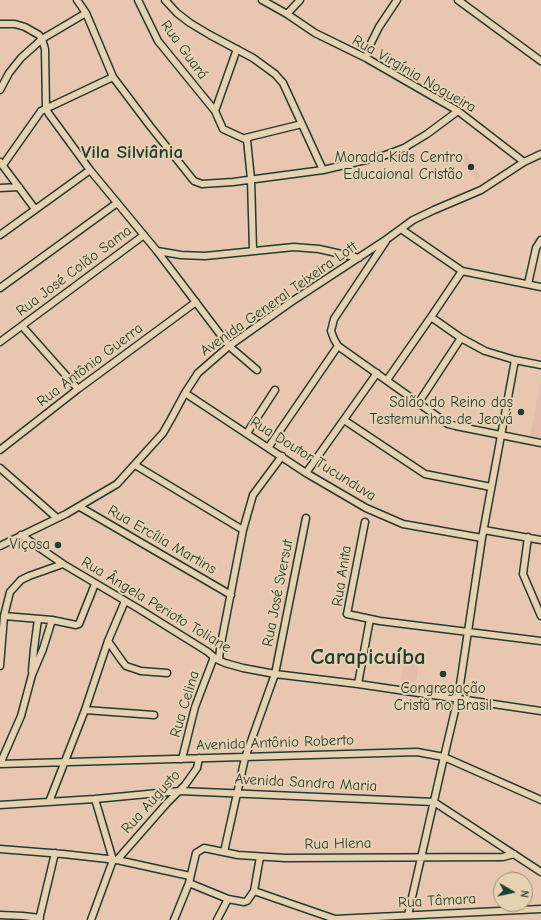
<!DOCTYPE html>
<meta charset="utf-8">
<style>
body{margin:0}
#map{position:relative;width:541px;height:920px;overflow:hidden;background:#e8c6af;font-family:"Comic Neue",sans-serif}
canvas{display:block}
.north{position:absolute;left:493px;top:872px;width:40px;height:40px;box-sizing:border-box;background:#e8d1b0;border:1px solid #98967e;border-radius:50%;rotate:99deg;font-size:11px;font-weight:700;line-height:16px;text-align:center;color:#1f3d34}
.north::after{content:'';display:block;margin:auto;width:14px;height:18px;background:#1f3d34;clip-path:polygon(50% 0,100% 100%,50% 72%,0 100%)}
</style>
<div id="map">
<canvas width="541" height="920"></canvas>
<div class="north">N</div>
</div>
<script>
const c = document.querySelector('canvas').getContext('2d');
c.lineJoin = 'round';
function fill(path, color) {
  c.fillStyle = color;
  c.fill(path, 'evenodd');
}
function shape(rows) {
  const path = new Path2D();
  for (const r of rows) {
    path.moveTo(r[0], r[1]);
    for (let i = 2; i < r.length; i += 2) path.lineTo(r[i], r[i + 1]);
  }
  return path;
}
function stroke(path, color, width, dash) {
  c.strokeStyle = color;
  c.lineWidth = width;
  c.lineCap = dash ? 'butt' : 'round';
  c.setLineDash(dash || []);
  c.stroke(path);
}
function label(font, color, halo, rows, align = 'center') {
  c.font = font + ' "Comic Neue",sans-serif';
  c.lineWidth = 4;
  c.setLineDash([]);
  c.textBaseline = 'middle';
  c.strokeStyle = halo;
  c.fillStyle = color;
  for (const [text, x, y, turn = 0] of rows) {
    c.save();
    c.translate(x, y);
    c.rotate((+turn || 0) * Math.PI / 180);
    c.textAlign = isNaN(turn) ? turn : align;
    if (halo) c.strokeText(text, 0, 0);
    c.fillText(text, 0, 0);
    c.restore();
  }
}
fill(shape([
 [466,153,481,177,476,181,460,157],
 [541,379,541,439,530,437],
 [405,651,420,653,416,682,401,681]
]), '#e4bcac');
const minor = shape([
 [77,0,86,13,113,77,150,126,194,181,202,184,233,182,323,170,383,156,404,148,427,134,458,111],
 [138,0,158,41,215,111,223,129,247,140,251,179,253,250],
 [165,0,177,13,190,23,210,35,253,58,275,74,283,83,323,170],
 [262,0,287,14,315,33,366,58,458,111,524,162],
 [458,0,541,61],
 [287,14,300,0],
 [0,24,15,24,25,27,39,35,42,39,45,49,46,109,49,114,90,170,157,251,229,346,257,370],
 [366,58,371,43,379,27,397,0],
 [0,90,9,73,21,58,42,39,86,13],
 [215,111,237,49],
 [245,138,302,124],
 [0,162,35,209],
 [3,165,41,111,113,77],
 [0,188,19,187],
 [401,229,462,271,541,287],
 [0,235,90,170],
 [386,241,334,319,331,331,334,339,338,346,448,424,456,426,541,443],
 [157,251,181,255,205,256,294,247,319,249,359,258],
 [528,284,536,248,541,240],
 [0,288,117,203],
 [431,317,461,338,485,351,515,360,541,365],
 [22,326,78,389],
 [0,342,144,235],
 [387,380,431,317,462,271],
 [185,393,306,473,366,508,403,524,482,538],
 [419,402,461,338],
 [344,420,425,474,491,487],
 [247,433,275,390],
 [268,448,338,346],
 [0,450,78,389,196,302],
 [135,465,243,530],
 [0,468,57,518],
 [306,473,377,373],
 [80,507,231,595],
 [365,522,347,614,380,621,541,641],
 [484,530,541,540],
 [21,535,63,564,139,609,208,652,216,659,225,663,243,668,275,674,358,684,541,711],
 [528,537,523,574,541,616],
 [0,546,66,514,117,484,163,433,171,419,185,393,198,373,229,346,291,302,387,239,413,220,434,210,481,190,524,162,541,154],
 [4,616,52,620,76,625,79,624,95,584],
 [108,641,122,661,126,666,141,671,167,673],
 [219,660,220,649,243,530,253,495,282,456],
 [0,666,4,616,10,592,21,580,29,576,63,564],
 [32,671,34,649,38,619],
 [358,684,370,619],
 [85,710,154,715],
 [182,759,195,707,214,657],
 [0,764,417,752,444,757,541,800],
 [0,764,21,716,32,675,43,649,52,620],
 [49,802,85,710,108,641,125,601],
 [0,805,95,799,180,791,434,802,541,872],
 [0,849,63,854,117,860,190,876],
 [224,852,245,758,275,674,306,518],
 [117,860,167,803,185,785,197,768,199,758],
 [189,883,228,899,244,902,247,901,254,891,260,857],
 [254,891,335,919,541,909],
 [0,915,23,916,40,918],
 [408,915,444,757,458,698,482,538,515,360],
 [39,920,55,853],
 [91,920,113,860,95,799],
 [174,920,189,883,196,853,204,848,238,855,285,858,503,857,514,854],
 [217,920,228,899]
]);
stroke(minor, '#1f3d34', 9);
stroke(minor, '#e8d1b0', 6);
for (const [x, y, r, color] of [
 [471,167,4,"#1f3d34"],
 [521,412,4,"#1f3d34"],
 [58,545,4,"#1f3d34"],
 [443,674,4,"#1f3d34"]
]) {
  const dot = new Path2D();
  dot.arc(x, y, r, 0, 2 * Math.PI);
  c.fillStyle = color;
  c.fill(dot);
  stroke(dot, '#e8d1b0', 1.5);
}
label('15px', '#1f3d34', '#e8d1b0', [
 ["Rua Guará",184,50,54],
 ["Rua Virgínia Nogueira",414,74,30],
 ["Rua José Colão Sama",74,271,-37],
 ["Avenida General Teixeira Lott",279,299,-35],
 ["Rua Antônio Guerra",90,365,-37],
 ["Rua Doutor Tucunduva",313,459,32],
 ["Rua Ercília Martins",162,540,30],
 ["Rua Anita",342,576,-81],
 ["Rua José Sversut",278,593,-79],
 ["Rua Ângela Perioto Toliane",156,605,31],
 ["Rua Celina",185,704,-73],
 ["Avenida Antônio Roberto",275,743,-2],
 ["Avenida Sandra Maria",306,783,3],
 ["Rua Augusto",151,802,-48],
 ["Rua Hlena",338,844,-1],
 ["Rua Tâmara",437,901,-3]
]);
label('15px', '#1f3d34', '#e8d1b0', [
 ["Morada Kids Centro",463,158],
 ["Educaional Cristão",463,175],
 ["Salão do Reino das",513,403],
 ["Testemunhas de Jeová",513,420],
 ["Viçosa",50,545],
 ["Congregação",443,689,"center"],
 ["Cristã no Brasil",443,706,"center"]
], 'right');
label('bold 19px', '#1f3d34', '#e8d1b0', [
 ["Vila Silviânia",132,153]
]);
label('bold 23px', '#1f3d34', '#e8d1b0', [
 ["Carapicuíba",368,657]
]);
</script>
